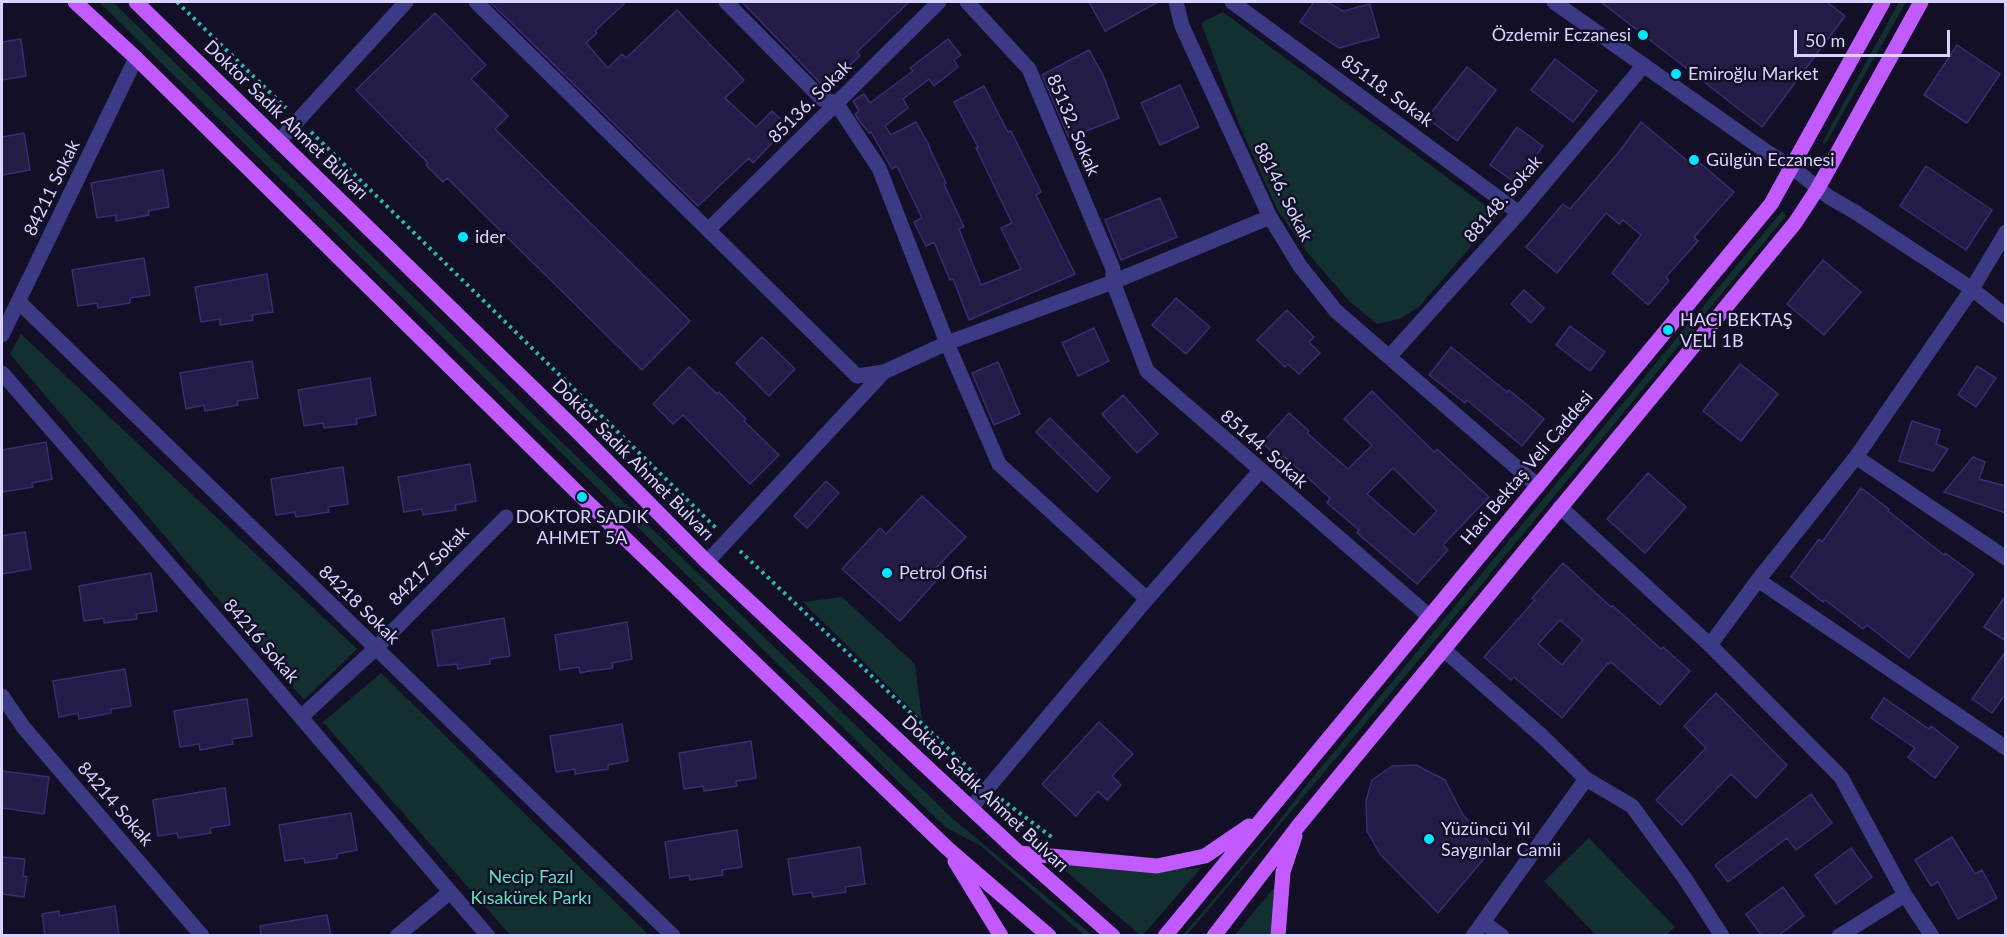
<!DOCTYPE html>
<meta charset="utf-8">
<style>
body{margin:0}
#map{position:relative;width:2007px;height:937px;overflow:hidden;background:#130f26;font-family:Lato,sans-serif}
canvas{display:block}
.frame{position:absolute;inset:0;border:3px solid #d9d4ff;pointer-events:none}
.scale{position:absolute;left:1794px;top:30px;width:156px;height:27px;box-sizing:border-box;border:3px solid #d9d4ff;border-top:0;padding-left:8px;font-size:18px;line-height:21px;white-space:nowrap;color:#d9d4ff;-webkit-text-stroke:4px #130f26;paint-order:stroke}
</style>
<div id="map">
<canvas width="2007" height="937"></canvas>
<div class="frame"></div>
<div class="scale">50 m</div>
</div>
<script>
const c = document.querySelector('canvas').getContext('2d');
c.lineJoin = 'round';
function fill(path, color) {
  c.fillStyle = color;
  c.fill(path, 'evenodd');
}
function shape(rows) {
  const path = new Path2D();
  for (const r of rows) {
    path.moveTo(r[0], r[1]);
    for (let i = 2; i < r.length; i += 2) path.lineTo(r[i], r[i + 1]);
  }
  return path;
}
function stroke(path, color, width, dash) {
  c.strokeStyle = color;
  c.lineWidth = width;
  c.lineCap = dash ? 'butt' : 'round';
  c.setLineDash(dash || []);
  c.stroke(path);
}
function label(font, color, halo, rows, align = 'center') {
  c.font = font + ' Lato,sans-serif';
  c.lineWidth = 5;
  c.setLineDash([]);
  c.textBaseline = 'middle';
  c.strokeStyle = halo;
  c.fillStyle = color;
  for (const [text, x, y, turn = 0] of rows) {
    c.save();
    c.translate(x, y);
    c.rotate((+turn || 0) * Math.PI / 180);
    c.textAlign = isNaN(turn) ? turn : align;
    if (halo) c.strokeText(text, 0, 0);
    c.fillText(text, 0, 0);
    c.restore();
  }
}
fill(shape([
 [99,2,113,2,545,426,952,818,1092,935,1084,935,981,846,945,827],
 [1899,2,1906,2,1826,143,1824,144,1823,141],
 [1223,12,1498,215,1419,307,1399,319,1377,324,1349,301,1307,252,1277,209,1239,124,1201,23],
 [1782,211,1785,213,1785,217,1443,631,1187,935,1183,935,1266,838,1305,787],
 [21,334,357,649,304,700,10,354],
 [842,597,915,664,922,720,803,602],
 [381,673,649,935,510,935,323,722],
 [1589,838,1675,927,1666,935,1596,935,1544,881],
 [1053,860,1130,871,1201,868,1143,935,1140,935],
 [1277,884,1274,935,1235,935]
]), '#12302f');
const building = shape([
 [490,2,626,2,595,31,597,33,586,43,608,68,622,54,626,58,677,10,744,80,725,98,756,127,772,111,788,126,753,163,749,158,698,206,490,2],
 [742,2,909,2,857,52,860,56,825,88,742,2],
 [1089,2,1158,2,1105,31,1089,2],
 [1314,2,1327,2,1343,11,1370,4,1379,37,1339,48,1300,22,1314,2],
 [1601,2,1827,2,1845,16,1762,127,1601,2],
 [435,13,486,65,471,79,508,116,495,129,690,321,642,370,447,178,443,182,426,165,428,163,356,90,435,13],
 [21,39,26,76,2,80,2,42,21,39],
 [948,39,961,55,954,60,958,67,934,86,929,79,903,99,908,108,885,126,891,135,916,122,930,147,929,147,946,183,944,184,964,227,959,229,981,285,1021,269,1001,228,1012,223,976,148,978,147,954,102,984,86,1008,132,1011,131,1041,192,1036,195,1075,274,969,320,953,279,950,280,934,242,926,246,914,222,922,218,897,166,892,169,871,132,869,133,858,119,855,114,859,111,853,101,864,94,870,103,913,71,910,68,948,39],
 [1957,45,2000,74,1967,123,1924,95,1957,45],
 [1089,50,1103,75,1119,118,1069,138,1042,75,1089,50],
 [1555,59,1597,91,1573,122,1531,90,1555,59],
 [1467,67,1496,90,1457,141,1427,118,1467,67],
 [1180,85,1199,127,1160,145,1141,103,1180,85],
 [1641,122,1696,168,1700,163,1734,192,1694,237,1698,241,1666,277,1669,281,1648,305,1612,273,1641,235,1623,220,1619,224,1606,213,1557,273,1526,247,1563,204,1570,209,1619,152,1641,122],
 [1517,127,1543,146,1516,183,1490,165,1517,127],
 [24,133,30,170,2,175,2,137,24,133],
 [1926,166,1992,210,1966,250,1900,206,1926,166],
 [163,170,169,207,148,211,149,215,116,221,116,215,97,218,91,183,163,170],
 [1160,198,1177,237,1121,260,1105,220,1160,198],
 [144,258,150,295,130,298,130,303,98,308,97,303,78,306,72,270,144,258],
 [1823,260,1861,292,1824,335,1787,304,1823,260],
 [267,274,273,312,252,315,253,320,220,325,220,319,201,322,195,287,267,274],
 [1524,290,1544,308,1531,323,1511,304,1524,290],
 [1176,298,1210,327,1186,354,1152,325,1176,298],
 [1287,310,1314,337,1309,342,1320,353,1299,374,1288,364,1285,367,1257,340,1287,310],
 [1570,326,1605,352,1590,371,1556,345,1570,326],
 [1094,328,1109,361,1078,376,1062,343,1094,328],
 [762,337,795,369,769,396,736,363,762,337],
 [1451,347,1507,392,1509,390,1544,419,1522,446,1467,400,1465,403,1429,375,1451,347],
 [252,361,258,398,237,401,238,405,205,411,204,405,186,409,180,373,252,361],
 [998,362,1020,414,994,425,972,373,998,362],
 [1740,364,1778,394,1741,441,1703,411,1740,364],
 [1977,366,1996,378,1976,407,1958,395,1977,366],
 [689,367,717,394,719,392,746,419,744,421,779,455,750,484,683,415,673,424,653,404,689,367],
 [370,378,376,415,356,419,357,424,324,428,323,423,304,426,298,390,370,378],
 [1372,391,1434,452,1437,449,1489,497,1443,545,1448,550,1417,584,1357,533,1359,530,1327,503,1330,498,1285,457,1282,460,1262,443,1289,413,1309,431,1307,433,1348,469,1372,445,1344,419,1372,391],
 [1393,468,1437,511,1414,535,1367,494,1393,468],
 [1123,395,1158,434,1137,453,1102,414,1123,395],
 [1050,418,1110,478,1097,492,1036,432,1050,418],
 [1912,421,1940,430,1936,444,1948,449,1933,471,1899,461,1912,421],
 [46,442,52,479,32,483,33,487,2,492,2,450,46,442],
 [1973,457,1985,462,1979,479,2006,486,2006,513,1944,492,1973,457],
 [470,464,476,501,455,505,456,510,423,515,422,509,404,512,398,477,470,464],
 [343,467,348,504,328,507,329,512,296,517,295,512,276,515,271,479,343,467],
 [1648,473,1686,507,1645,553,1607,519,1648,473],
 [826,481,839,493,807,528,794,516,826,481],
 [1861,488,1889,509,1888,511,1944,555,1945,553,1974,574,1909,658,1867,625,1863,629,1825,600,1823,602,1791,577,1819,539,1822,542,1861,488],
 [922,496,966,537,929,575,936,581,900,621,842,569,880,528,886,534,922,496],
 [25,532,31,569,2,574,2,536,25,532],
 [1563,563,1611,607,1613,606,1661,649,1663,647,1690,671,1660,705,1611,662,1609,664,1608,663,1562,718,1514,677,1511,680,1484,657,1535,600,1532,598,1563,563],
 [1560,620,1583,640,1562,665,1538,644,1560,620],
 [151,573,157,611,136,614,137,619,104,623,104,618,84,621,79,586,151,573],
 [2006,595,2006,641,1984,627,2006,595],
 [504,618,510,656,490,659,490,664,468,667,458,669,457,664,438,666,432,631,504,618],
 [627,622,632,659,612,663,613,668,590,671,580,673,579,667,560,670,555,635,627,622],
 [2006,651,2006,693,1992,713,1972,699,2006,651],
 [125,669,131,706,111,709,111,713,79,719,78,713,59,717,53,681,125,669],
 [1716,693,1787,765,1756,798,1731,774,1682,825,1656,800,1706,748,1684,726,1716,693],
 [1884,698,1929,729,1931,726,1958,747,1935,778,1908,757,1915,748,1871,718,1884,698],
 [247,699,252,736,232,739,233,744,200,750,199,744,180,747,174,711,247,699],
 [1099,722,1133,754,1112,776,1121,785,1107,800,1098,791,1076,816,1042,784,1099,722],
 [622,724,628,761,608,765,608,769,575,774,575,769,556,772,550,736,622,724],
 [751,741,756,778,736,781,737,786,704,791,703,786,684,789,679,753,751,741],
 [1416,765,1445,780,1463,815,1494,847,1438,913,1380,854,1367,831,1366,801,1372,780,1392,766,1416,765],
 [2,771,49,777,44,814,2,808,2,771],
 [225,788,230,825,210,828,211,833,178,838,177,833,158,836,153,800,225,788],
 [1811,794,1832,823,1796,850,1787,838,1728,882,1715,865,1811,794],
 [351,813,357,850,337,854,337,858,305,863,304,858,285,861,279,825,351,813],
 [737,830,742,867,722,870,723,875,690,880,689,875,670,878,665,842,737,830],
 [1952,837,1975,874,1982,870,1997,898,1958,919,1938,882,1931,886,1915,860,1952,837],
 [860,847,865,884,845,887,846,892,813,897,812,892,793,895,788,859,860,847],
 [1851,848,1872,877,1836,904,1815,875,1851,848],
 [2,857,25,859,23,876,27,877,24,897,2,894,2,857],
 [1783,887,1804,916,1778,936,1762,936,1746,914,1783,887],
 [115,906,119,936,45,936,42,914,59,911,59,916,115,906],
 [327,915,331,936,261,936,260,926,327,915]
]);
fill(building, '#241b47');
stroke(building, '#3b2d73', 1.5);
stroke(shape([
 [177,2,286,108],
 [311,132,717,529],
 [740,551,976,775],
 [1001,799,1053,838]
]), '#2fb8b0', 4, [3, 4.5]);
stroke(shape([
 [476,2,857,376,884,372,947,343,1113,282,1270,217],
 [726,2,822,99,836,103,879,168,947,343,999,464,1147,599],
 [967,2,1029,69,1113,269,1113,282,1147,371,1430,617],
 [1176,2,1182,26,1270,217,1300,266,1336,311,1538,486],
 [1232,2,1519,213],
 [1554,2,1764,150,1793,168,1829,197,1855,212,1972,289,2006,316],
 [279,141,406,2],
 [708,230,939,2],
 [19,302,673,936],
 [2,335,136,58],
 [1389,357,1519,213,1644,65],
 [2,373,252,660,488,936],
 [1856,457,2006,558],
 [1560,507,1710,645,1841,777,1905,895,1932,936],
 [707,562,884,372],
 [1758,580,2006,748],
 [1710,645,1758,580,1856,457,1972,289,2006,232],
 [1443,649,1543,737,1586,779,1632,806,1686,880,1722,936],
 [2,696,24,728,202,936],
 [301,717,376,648,506,517],
 [971,808,1147,599,1260,471],
 [1483,922,1502,936],
 [397,936,450,892],
 [1473,936,1586,779],
 [1839,936,1905,895]
]), '#3d3a85', 15);
stroke(shape([
 [75,2,136,58,582,497,947,848,1049,936],
 [136,2,575,429,707,562,1019,853,1113,936],
 [1019,853,1157,866,1205,856,1249,826],
 [955,861,1001,936],
 [1165,936,1771,204,1883,2],
 [1214,936,1299,825,1795,223,1818,188,1921,2],
 [1278,936,1283,872,1295,836]
]), '#c25bff', 15);
for (const [x, y, r, color] of [
 [1643,35,6,"#00e5ff"],
 [1676,74,6,"#00e5ff"],
 [1694,160,6,"#00e5ff"],
 [463,237,6,"#00e5ff"],
 [1668,330,6,"#00e5ff"],
 [582,497,6,"#00e5ff"],
 [887,573,6,"#00e5ff"],
 [1429,839,6,"#00e5ff"]
]) {
  const dot = new Path2D();
  dot.arc(x, y, r, 0, 2 * Math.PI);
  c.fillStyle = color;
  c.fill(dot);
  stroke(dot, '#130f26', 2);
}
label('18px', '#d9d4ff', '#130f26', [
 ["Özdemir Eczanesi",1631,35,"right"],
 ["Emiroğlu Market",1688,74],
 ["Gülgün Eczanesi",1706,160],
 ["ider",475,237],
 ["HACI BEKTAŞ",1680,320],
 ["VELİ 1B",1680,341],
 ["DOKTOR SADIK",582,517,"center"],
 ["AHMET 5A",582,538,"center"],
 ["Petrol Ofisi",899,573],
 ["Yüzüncü Yıl",1441,829],
 ["Saygınlar Camii",1441,850]
], 'left');
label('18px', '#d9d4ff', '#130f26', [
 ["85118. Sokak",1387,91,36],
 ["85136. Sokak",810,102,-45],
 ["Doktor Sadık Ahmet Bulvarı",286,120,44],
 ["85132. Sokak",1073,125,67],
 ["84211 Sokak",52,188,-64],
 ["88146. Sokak",1283,192,63],
 ["88148. Sokak",1503,199,-49],
 ["85144. Sokak",1264,449,41],
 ["Doktor Sadık Ahmet Bulvarı",633,460,45],
 ["Haci Bektaş Veli Caddesi",1527,468,-50],
 ["84217 Sokak",429,566,-45],
 ["84218 Sokak",359,605,44],
 ["84216 Sokak",261,641,49],
 ["Doktor Sadık Ahmet Bulvarı",985,794,43],
 ["84214 Sokak",115,804,49]
]);
label('18px', '#5fe0c0', '#130f26', [
 ["Necip Fazıl",531,877],
 ["Kısakürek Parkı",531,898]
]);
</script>
